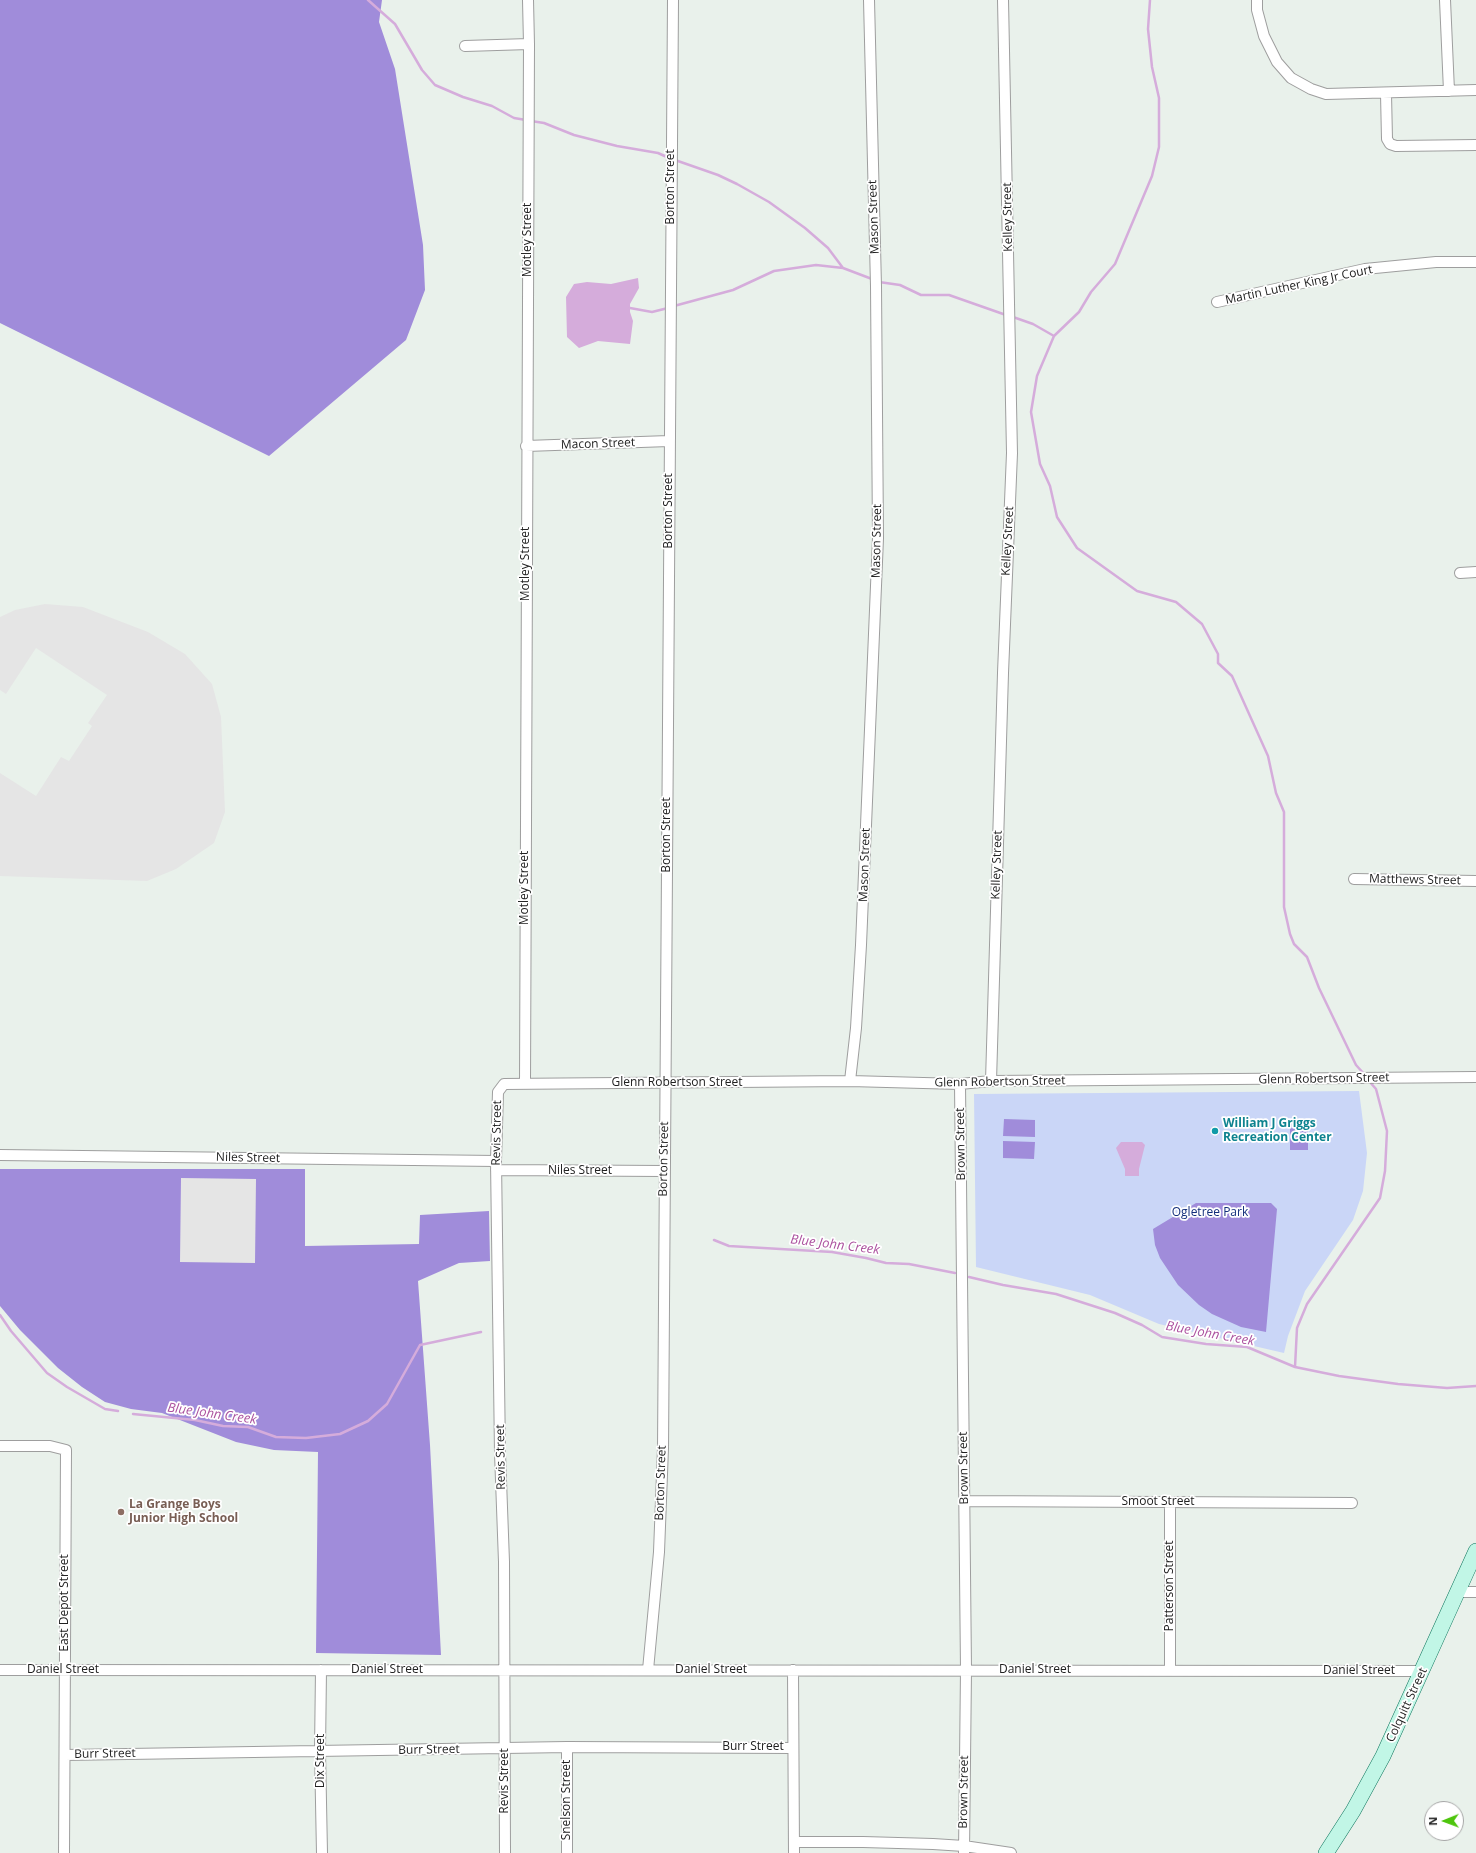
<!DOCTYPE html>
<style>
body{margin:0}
#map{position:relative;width:1476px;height:1853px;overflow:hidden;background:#e9f1eb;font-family:"Open Sans",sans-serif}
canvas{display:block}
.north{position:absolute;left:1424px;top:1801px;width:40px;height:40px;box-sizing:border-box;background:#fff;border:1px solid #a6a6a6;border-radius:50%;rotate:269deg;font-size:11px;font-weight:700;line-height:16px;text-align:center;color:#212121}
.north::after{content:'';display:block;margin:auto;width:14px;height:18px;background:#4ec50d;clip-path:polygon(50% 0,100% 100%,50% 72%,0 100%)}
</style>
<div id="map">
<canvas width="1476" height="1853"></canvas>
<div class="north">N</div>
</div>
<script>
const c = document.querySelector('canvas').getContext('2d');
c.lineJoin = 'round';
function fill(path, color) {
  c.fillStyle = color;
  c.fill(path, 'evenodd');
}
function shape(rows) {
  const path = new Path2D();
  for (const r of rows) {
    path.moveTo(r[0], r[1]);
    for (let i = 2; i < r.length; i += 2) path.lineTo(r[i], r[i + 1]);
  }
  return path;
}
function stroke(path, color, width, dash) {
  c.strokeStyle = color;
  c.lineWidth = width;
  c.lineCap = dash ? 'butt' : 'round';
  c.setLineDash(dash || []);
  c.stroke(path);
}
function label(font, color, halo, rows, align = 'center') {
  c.font = font + ' "Open Sans",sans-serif';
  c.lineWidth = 3.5;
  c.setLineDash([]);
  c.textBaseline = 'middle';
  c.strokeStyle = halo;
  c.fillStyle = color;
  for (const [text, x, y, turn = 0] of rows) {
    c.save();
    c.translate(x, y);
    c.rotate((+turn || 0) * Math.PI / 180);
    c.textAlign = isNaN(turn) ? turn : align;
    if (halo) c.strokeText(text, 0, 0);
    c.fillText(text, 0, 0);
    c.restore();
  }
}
fill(shape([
 [1359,1091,1367,1153,1363,1191,1353,1220,1305,1291,1288,1336,1284,1353,1159,1324,1090,1295,976,1267,974,1094]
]), '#cad6f7');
fill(shape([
 [0,0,382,0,379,22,395,69,423,245,425,290,406,340,269,456,0,323],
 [1004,1119,1035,1120,1035,1137,1003,1136],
 [1290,1120,1308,1120,1308,1150,1290,1150],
 [1003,1141,1035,1142,1034,1159,1003,1158],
 [0,1169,305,1169,305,1246,419,1244,420,1215,489,1211,490,1261,459,1263,418,1281,430,1445,441,1655,316,1653,318,1452,274,1450,236,1442,162,1413,131,1409,105,1402,82,1387,58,1368,20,1330,0,1306],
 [1196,1203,1271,1203,1277,1209,1266,1332,1241,1327,1212,1314,1199,1305,1178,1285,1160,1258,1155,1245,1153,1229]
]), '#a08cda');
fill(shape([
 [45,604,83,607,148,632,185,654,212,684,221,717,225,812,214,843,176,869,147,881,0,876,0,773,36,796,61,757,69,761,92,726,88,723,107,695,36,648,6,694,0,690,0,617,15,610],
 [181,1178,256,1179,255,1263,180,1262]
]), '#e5e5e5');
fill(shape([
 [638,278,639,288,630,304,630,312,633,321,630,344,598,341,579,348,567,337,566,297,574,284,587,282,611,284],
 [1121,1142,1142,1142,1145,1145,1139,1169,1139,1176,1125,1176,1125,1169,1116,1148]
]), '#d5acdb');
stroke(shape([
 [368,0,395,24,422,70,435,85,463,97,492,106,514,118,526,120],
 [1150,0,1148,29,1152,67,1159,98,1159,147,1152,176,1115,264,1091,292,1079,312,1054,336,1037,376,1031,412,1040,464,1050,486,1057,517,1077,548,1137,591,1176,602,1202,624,1218,654,1218,663,1232,676,1268,756,1276,793,1284,812,1284,907,1290,934,1294,944,1307,957,1319,988,1356,1065,1365,1075],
 [531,121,544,123,574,135,617,146,658,153,669,158],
 [675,160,718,175,737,184,769,202,805,228,828,248,843,268],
 [879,282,900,285,921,295,949,295,1006,315],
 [674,306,733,290,774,271,816,265,843,268,872,279],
 [630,308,652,312,668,308],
 [1013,317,1033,324,1054,336],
 [714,1240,729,1246,832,1252,866,1258,886,1263,909,1264,955,1273],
 [969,1277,1003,1285,1056,1294,1115,1313,1142,1325,1162,1337,1206,1344,1247,1347,1295,1367,1339,1376,1398,1384,1447,1388,1476,1386],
 [0,1315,11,1331,47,1373,67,1387,105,1409,118,1411],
 [1295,1367,1297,1328,1307,1304,1380,1198,1385,1171,1387,1131,1376,1089,1369,1081],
 [133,1414,195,1420,223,1426,248,1427,276,1437,306,1438,340,1434,368,1421,387,1404,420,1345,481,1332]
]), '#d5acdb', 2.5);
const street = shape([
 [1257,0,1257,10,1264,36,1277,62,1291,78,1311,89,1326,94,1476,90],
 [1445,0,1449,91],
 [465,46,529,44],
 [1386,94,1387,139,1390,144,1396,146,1476,145],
 [1217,302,1365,269,1436,262,1476,262],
 [526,446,669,441],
 [1460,573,1476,572],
 [1354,879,1476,881],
 [850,1081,856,1028,861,945,878,538,876,286,869,0],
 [991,1081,1003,673,1012,453,1003,0],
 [525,1083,529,44,528,0],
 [960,1084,966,1670,964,1853],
 [0,1155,496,1161],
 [496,1170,664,1171],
 [0,1446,50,1446,66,1450,64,1853],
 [964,1501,1352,1503],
 [1459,1592,1476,1592],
 [0,1670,1422,1671],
 [321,1670,320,1751,322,1853],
 [648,1670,659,1552,663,1448,673,0],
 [793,1670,794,1853],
 [1170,1671,1170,1502],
 [567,1747,567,1853],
 [65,1755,567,1747,793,1748],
 [794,1842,863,1842,933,1844,964,1846,1011,1853],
 [505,1853,504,1562,500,1453,496,1161,498,1092,504,1084,850,1081,960,1084,991,1081,1476,1077]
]);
const secondary = shape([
 [1326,1853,1353,1811,1383,1756,1476,1551]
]);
stroke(street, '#9e9e9e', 12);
stroke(secondary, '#0c745b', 16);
stroke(street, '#fff', 10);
stroke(secondary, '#c1f6e6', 15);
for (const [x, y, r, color] of [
 [1215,1131,4,"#0f9aa8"],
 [121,1512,4,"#8d6e63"]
]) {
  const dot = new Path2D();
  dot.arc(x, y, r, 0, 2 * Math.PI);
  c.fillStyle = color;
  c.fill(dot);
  stroke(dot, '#fff', 1.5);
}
label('12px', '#212121', '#fff', [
 ["Borton Street",671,187,-90],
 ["Mason Street",874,217,-92],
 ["Kelley Street",1008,217,-91],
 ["Motley Street",528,240,-90],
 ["Martin Luther King Jr Court",1299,285,-12],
 ["Macon Street",598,444,-2],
 ["Borton Street",669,511,-90],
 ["Mason Street",877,541,-89],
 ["Kelley Street",1008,541,-87],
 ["Motley Street",526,564,-90],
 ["Borton Street",667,835,-90],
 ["Mason Street",865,865,-88],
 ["Kelley Street",997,865,-88],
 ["Matthews Street",1415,880,1],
 ["Motley Street",525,888,-90],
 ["Glenn Robertson Street",1324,1079,-1],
 ["Glenn Robertson Street",1000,1082,-1],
 ["Glenn Robertson Street",677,1083],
 ["Revis Street",497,1133,-89],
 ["Brown Street",961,1144,-91],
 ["Niles Street",248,1158,1],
 ["Borton Street",664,1159,-89],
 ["Niles Street",580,1171],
 ["Revis Street",501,1457,-91],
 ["Brown Street",964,1468,-91],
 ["Borton Street",661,1483,-88],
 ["Smoot Street",1158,1502],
 ["Patterson Street",1170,1586,-90],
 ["East Depot Street",65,1603,-90],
 ["Daniel Street",63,1670],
 ["Daniel Street",387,1670],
 ["Daniel Street",711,1670],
 ["Daniel Street",1035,1670],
 ["Daniel Street",1359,1671],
 ["Colquitt Street",1407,1705,-65],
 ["Burr Street",753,1747],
 ["Burr Street",429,1750,-1],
 ["Burr Street",105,1754,-1],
 ["Dix Street",321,1761,-90],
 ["Revis Street",505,1781,-90],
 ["Brown Street",964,1792,-89],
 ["Snelson Street",567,1800,-90]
]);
label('bold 12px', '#0d838f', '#fff', [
 ["William J Griggs",1223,1124],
 ["Recreation Center",1223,1138]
], 'left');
label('12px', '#132f7b', '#fff', [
 ["Ogletree Park",1210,1213]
]);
label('bold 12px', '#785e54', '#fff', [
 ["La Grange Boys",129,1505],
 ["Junior High School",129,1519]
], 'left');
label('italic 13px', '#ac529f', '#fff', [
 ["Blue John Creek",835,1245,7],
 ["Blue John Creek",1210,1334,10],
 ["Blue John Creek",212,1414,8]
]);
</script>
